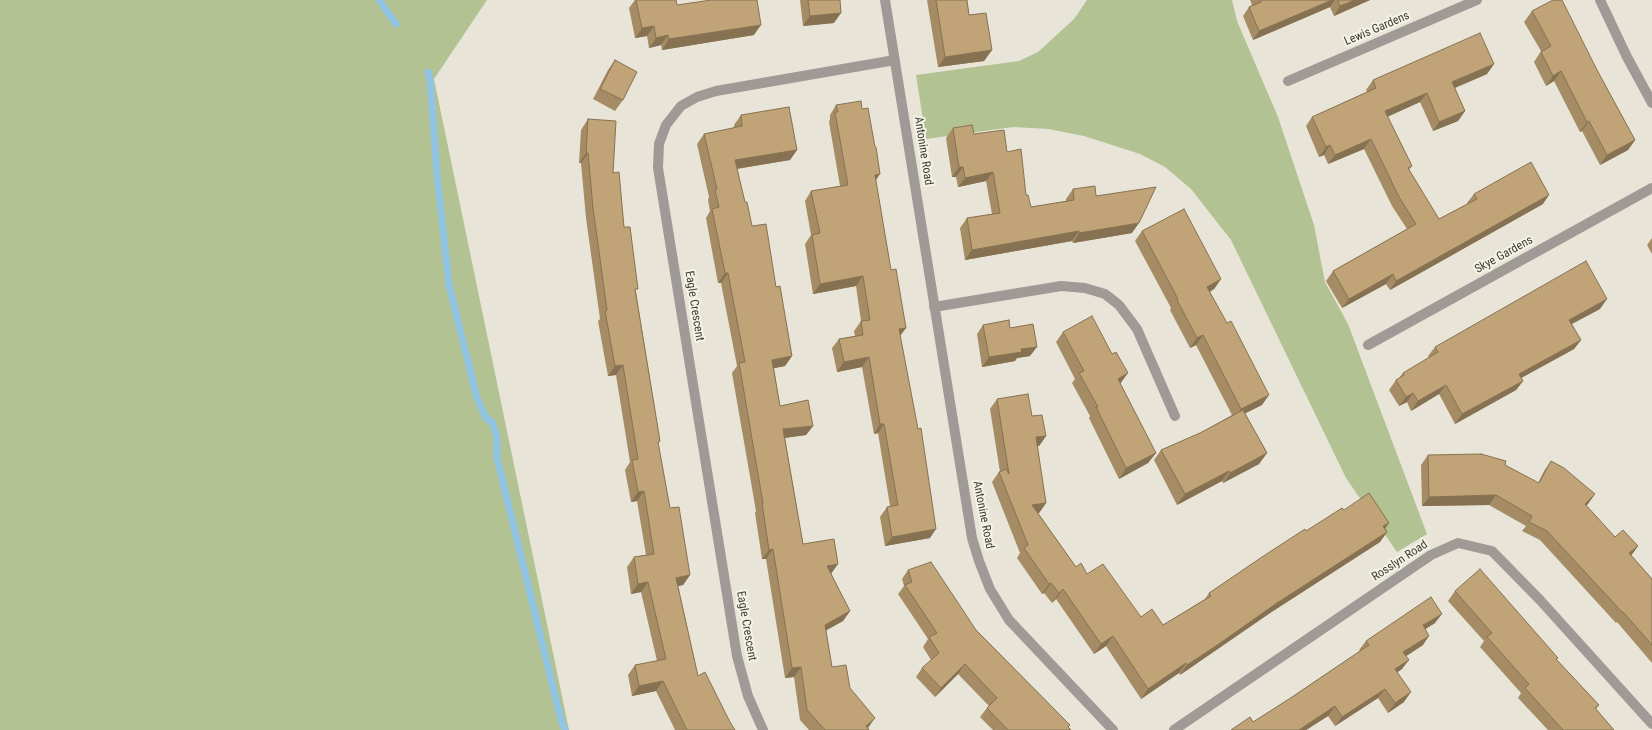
<!DOCTYPE html>
<style>
body{margin:0}
canvas{display:block;background:#e8e5d8}
</style>
<canvas width="1652" height="730"></canvas>
<script>
const c = document.querySelector('canvas').getContext('2d');
c.lineJoin = 'round';
function fill(path, color) {
  c.fillStyle = color;
  c.fill(path, 'evenodd');
}
function shape(rows) {
  const path = new Path2D();
  for (const r of rows) {
    path.moveTo(r[0], r[1]);
    for (let i = 2; i < r.length; i += 2) path.lineTo(r[i], r[i + 1]);
  }
  return path;
}
function stroke(path, color, width, dash) {
  c.strokeStyle = color;
  c.lineWidth = width;
  c.lineCap = dash ? 'butt' : 'round';
  c.setLineDash(dash || []);
  c.stroke(path);
}
function label(font, color, halo, rows, align = 'center') {
  c.font = font + ' "Roboto Condensed",sans-serif';
  c.lineWidth = 4;
  c.setLineDash([]);
  c.textBaseline = 'middle';
  c.strokeStyle = halo;
  c.fillStyle = color;
  for (const [text, x, y, turn = 0] of rows) {
    c.save();
    c.translate(x, y);
    c.rotate((+turn || 0) * Math.PI / 180);
    c.textAlign = isNaN(turn) ? turn : align;
    if (halo) c.strokeText(text, 0, 0);
    c.fillText(text, 0, 0);
    c.restore();
  }
}
fill(shape([
 [0,0,487,0,434,79,569,730,0,730],
 [1087,0,1232,0,1237,21,1278,117,1314,225,1325,282,1348,324,1427,534,1397,552,1346,478,1231,240,1191,189,1165,167,1140,154,1084,136,1048,129,1013,127,926,139,916,75,1019,61,1038,52,1074,19]
]), '#b2c292');
stroke(shape([
 [379,0,396,24],
 [428,72,430,79,437,174,449,285,477,398,486,418,492,422,497,437,497,458,561,720,565,730]
]), '#92c4e4', 7);
stroke(shape([
 [885,0,972,538,979,561,990,589,1009,620,1113,730],
 [1600,0,1627,57,1652,103],
 [1288,81,1477,0],
 [934,307,1061,286,1085,288,1105,294,1119,305,1137,329,1175,416],
 [1368,345,1652,188],
 [763,730,748,696,737,656,658,168,659,144,666,125,681,106,697,97,716,91,895,60],
 [1174,730,1431,555,1458,543,1492,551,1540,600,1652,724]
]), '#9f9a96', 10);
fill(shape([
 [635,0,676,0,677,5,754,35,662,50,661,45,649,48,647,36,635,38,629,8],
 [800,0,840,0,834,23,803,26],
 [927,0,967,0,969,15,992,50,984,61,938,67],
 [1250,0,1370,0,1334,16,1330,7,1253,40,1243,16,1249,7,1252,5],
 [1532,11,1597,70,1635,140,1628,150,1600,165,1582,131,1580,132,1554,81,1546,86,1534,62,1541,51,1524,22],
 [615,60,623,100,615,111,593,99,608,70],
 [1494,64,1487,74,1455,88,1465,111,1458,121,1433,131,1420,102,1387,117,1412,166,1409,170,1439,219,1467,204,1467,203,1474,194,1543,204,1390,290,1386,284,1342,308,1326,281,1333,271,1407,229,1392,206,1364,149,1328,164,1324,155,1319,157,1306,126,1312,117,1367,92,1366,90,1373,80],
 [836,105,876,181,891,270,906,328,900,336,930,538,885,546,880,517,887,507,890,506,878,433,874,434,862,367,837,372,832,348,839,339,855,336,854,331,861,321,856,286,813,294,805,244,811,235,805,201,811,191,840,186,829,122,830,119,830,115],
 [741,115,797,150,790,160,737,169,745,202,752,226,776,287,792,356,785,366,774,368,780,406,813,426,806,435,785,438,803,544,831,574,850,611,843,621,826,630,832,667,850,688,868,728,869,730,809,730,800,720,794,677,785,678,766,559,762,559,755,513,756,511,732,373,737,366,721,283,718,283,706,218,710,211,708,200,709,197,697,144,704,134,734,128,734,125],
 [588,119,613,173,624,227,636,292,660,441,658,444,670,508,690,575,683,585,678,586,698,676,735,730,675,730,656,691,632,696,628,675,635,665,657,661,641,592,631,594,627,567,634,557,646,555,637,501,631,502,625,470,630,462,616,375,608,376,598,321,600,319,586,218,581,163,579,163,581,130],
 [953,128,974,134,1007,152,1031,207,1066,201,1066,199,1073,189,1096,196,1132,233,1073,243,1072,241,965,260,960,228,967,218,992,214,986,181,958,187,956,177,952,177,946,138],
 [1142,231,1221,279,1214,289,1210,292,1262,405,1245,413,1267,453,1259,464,1223,483,1222,481,1177,505,1154,460,1161,450,1200,433,1232,415,1196,345,1190,348,1170,310,1171,308,1135,241],
 [1652,238,1652,254,1647,245],
 [1600,309,1572,324,1581,340,1574,349,1521,378,1523,381,1516,390,1455,424,1439,394,1411,411,1407,402,1399,406,1389,390,1396,380,1399,378,1403,373,1429,358,1428,356,1435,347],
 [983,325,1010,328,1030,356,1017,358,1015,361,982,367,977,334],
 [1063,332,1120,384,1156,453,1148,463,1119,479,1089,418,1090,416,1072,383,1075,379,1056,342],
 [997,399,1032,416,1046,436,1039,446,1037,446,1046,503,1039,513,1038,513,1076,567,1087,574,1141,617,1163,625,1205,599,1209,593,1306,531,1344,510,1385,528,1387,532,1380,542,1270,613,1209,655,1180,675,1179,673,1141,699,1106,646,1094,654,1056,599,1052,603,1044,593,1042,594,1017,558,1020,553,992,482,999,472,1000,472,990,409],
 [1428,455,1505,465,1538,483,1544,471,1551,461,1595,494,1586,506,1615,537,1638,546,1631,555,1652,579,1652,663,1617,622,1616,623,1540,540,1522,531,1526,526,1489,505,1422,506,1421,465],
 [908,570,976,630,1070,725,1068,727,1071,730,993,730,980,717,987,708,989,706,958,674,935,697,916,677,922,668,931,660,923,647,928,639,898,594,904,586,902,579],
 [1455,591,1556,660,1599,705,1596,709,1614,730,1548,730,1518,698,1521,693,1480,647,1484,641,1448,601],
 [1435,623,1425,629,1423,645,1406,656,1402,669,1397,672,1404,702,1388,713,1378,698,1335,726,1328,716,1306,730,1231,730,1253,722,1289,699,1360,651,1359,650,1366,641]
]), '#a58c65');
fill(shape([
 [1332,0,1335,0,1330,7,1253,40,1259,31],
 [1355,0,1370,0,1334,16,1340,6],
 [841,13,834,23,803,26,810,16],
 [761,25,754,35,662,50,669,39],
 [654,26,647,36,635,38,642,28],
 [668,35,661,45,649,48,656,38],
 [992,50,984,61,938,67,945,57],
 [1494,64,1487,74,1445,92,1452,82],
 [1561,71,1554,81,1546,86,1553,76],
 [1427,93,1420,102,1378,121,1385,111],
 [1465,111,1458,121,1433,131,1439,122],
 [1589,121,1582,131,1580,132,1587,122],
 [1371,139,1364,149,1328,164,1335,155],
 [1635,140,1628,150,1600,165,1607,155],
 [1330,145,1324,155,1319,157,1326,147],
 [797,150,790,160,728,170,735,160],
 [586,153,588,153,581,163,579,163],
 [959,167,963,167,956,177,952,177],
 [993,172,986,181,958,187,965,178],
 [880,174,874,183,875,175],
 [1549,195,1543,204,1390,290,1396,281],
 [1139,223,1132,233,1073,243,1079,233],
 [1079,231,1072,241,965,260,972,250],
 [725,273,728,273,721,283,718,283],
 [1393,274,1386,284,1342,308,1349,299],
 [863,276,856,286,813,294,820,284],
 [1221,279,1214,289,1200,297,1207,287],
 [1607,299,1600,309,1562,329,1569,320],
 [906,328,899,337,899,329],
 [1203,335,1196,345,1190,348,1197,338],
 [1581,340,1574,349,1512,383,1519,374],
 [1037,347,1030,356,1017,358,1015,361,982,367,989,357,1021,349],
 [792,356,785,366,765,370,772,360],
 [869,357,862,367,837,372,844,362],
 [623,365,616,375,608,376,615,366],
 [1128,373,1120,384,1118,379],
 [1523,381,1516,390,1455,424,1462,414],
 [1446,385,1439,394,1411,411,1418,401],
 [1413,393,1407,402,1399,406,1406,397],
 [1269,395,1262,405,1234,419,1241,409],
 [880,424,884,424,878,433,874,434],
 [813,426,806,435,776,439,783,429],
 [1046,436,1039,446,1029,447,1036,437],
 [1156,453,1148,463,1119,479,1126,468],
 [1267,453,1259,464,1223,483,1230,473],
 [1229,471,1222,481,1177,505,1185,494],
 [644,491,637,501,631,502,638,492],
 [1595,494,1588,504,1578,514,1585,504],
 [1496,495,1489,505,1422,506,1429,497],
 [1046,503,1039,513,1025,515,1032,505],
 [1389,523,1382,533,1383,526],
 [936,529,930,538,885,546,892,537],
 [1387,532,1380,542,1270,613,1209,655,1180,675,1187,665,1277,603],
 [1638,546,1631,556,1629,553],
 [773,549,766,559,762,559,769,550],
 [838,564,831,574,827,566],
 [690,575,683,585,669,588,676,578],
 [648,582,641,592,631,594,638,584],
 [1051,583,1044,593,1042,594,1049,584],
 [1063,589,1056,599,1052,603,1059,593],
 [850,611,843,621,818,635,825,625],
 [1442,614,1435,623,1416,635,1423,625],
 [1113,636,1106,646,1094,654,1101,644],
 [1429,636,1423,645,1397,662,1403,652],
 [1409,660,1402,669,1388,679,1395,669],
 [1186,663,1179,673,1141,699,1148,689],
 [965,664,958,674,935,697,941,688],
 [801,667,794,677,785,678,792,668],
 [663,681,656,691,632,696,639,686],
 [1385,689,1378,698,1335,726,1342,717],
 [1411,692,1404,702,1388,713,1395,703],
 [1335,706,1328,716,1306,730,1299,730],
 [875,718,868,728,866,726]
]), '#867253');
const building = shape([
 [636,0,676,0,677,5,711,0,757,0,761,25,669,39,668,35,656,38,654,26,642,28,636,0],
 [808,0,840,0,841,13,810,16,808,0],
 [936,0,967,0,969,15,986,13,992,50,945,57,936,0],
 [1261,0,1332,0,1259,31,1249,7,1261,2,1261,0],
 [1338,0,1355,0,1340,6,1338,0],
 [1553,0,1562,0,1597,70,1635,140,1607,155,1589,121,1587,122,1561,71,1553,76,1541,52,1551,46,1532,11,1553,0],
 [1480,33,1494,64,1452,82,1465,111,1439,122,1427,93,1385,111,1412,166,1408,168,1439,219,1477,199,1474,194,1531,162,1549,195,1396,281,1393,274,1349,299,1333,271,1416,224,1399,197,1371,139,1335,155,1330,145,1326,147,1312,117,1376,88,1373,80,1480,33],
 [615,60,637,72,623,100,600,89,615,60],
 [861,101,862,109,868,108,875,147,876,147,880,174,875,175,891,270,896,269,906,328,899,329,918,429,921,428,936,529,892,537,887,507,898,505,884,424,880,424,869,357,844,362,839,339,863,335,861,321,870,320,863,276,820,284,812,235,820,233,811,191,848,185,835,112,838,112,836,105,861,101],
 [789,107,797,150,735,160,745,202,747,202,752,226,766,224,776,287,780,286,792,356,772,360,780,406,808,400,813,426,783,429,803,544,834,539,838,564,827,566,850,611,825,625,832,667,846,665,850,688,875,718,866,726,869,730,825,730,807,710,801,667,792,668,773,549,769,550,762,503,763,503,739,363,745,362,728,273,725,273,712,209,719,207,715,190,717,189,704,134,742,126,741,115,789,107],
 [588,119,616,121,613,173,619,172,624,227,630,227,638,289,635,289,660,441,658,442,670,508,679,507,690,575,676,578,698,676,705,672,730,722,735,730,687,730,663,681,639,686,635,665,666,659,648,582,638,584,634,557,654,554,644,491,638,492,632,460,638,459,623,365,615,366,605,311,607,310,593,208,588,153,586,153,588,119],
 [972,125,974,134,1004,130,1007,152,1021,149,1026,195,1028,195,1031,207,1074,200,1073,189,1095,186,1096,196,1156,187,1139,223,1079,233,1079,231,972,250,967,218,1000,213,993,172,965,178,963,167,959,167,953,128,972,125],
 [1184,209,1221,279,1207,287,1227,323,1231,321,1269,395,1241,409,1203,335,1197,338,1177,300,1178,299,1142,231,1184,209],
 [1586,261,1607,299,1569,320,1581,340,1519,374,1523,381,1462,414,1446,385,1418,401,1413,393,1406,397,1396,380,1404,375,1403,373,1438,352,1435,347,1586,261],
 [1092,316,1112,354,1116,352,1128,373,1118,379,1156,453,1126,468,1096,407,1098,407,1079,373,1084,371,1063,332,1092,316],
 [1009,320,1010,328,1033,324,1037,347,1021,349,1022,352,989,357,983,325,1009,320],
 [1028,394,1032,416,1042,415,1046,436,1036,437,1046,503,1032,505,1076,567,1081,563,1087,574,1103,564,1141,617,1152,609,1163,625,1211,596,1209,593,1262,557,1305,529,1306,531,1342,508,1344,510,1369,493,1389,523,1383,526,1387,532,1277,603,1216,646,1187,665,1186,663,1148,689,1113,636,1101,644,1063,589,1059,593,1051,583,1049,584,1024,548,1028,545,999,472,1006,469,1009,474,997,399,1028,394],
 [1243,410,1267,453,1230,473,1229,471,1185,494,1161,450,1200,433,1243,410],
 [1481,454,1506,461,1505,465,1539,483,1551,461,1564,468,1595,494,1585,504,1615,537,1623,530,1638,546,1629,553,1652,579,1652,645,1623,612,1623,613,1547,531,1529,522,1532,516,1496,495,1429,497,1428,455,1481,454],
 [931,562,976,630,1070,725,1068,727,1071,730,1008,730,987,708,997,698,965,664,941,688,922,668,939,653,929,637,937,633,905,585,912,582,908,570,931,562],
 [1480,569,1558,658,1556,659,1599,705,1595,708,1614,730,1563,730,1525,688,1529,684,1487,637,1492,633,1455,591,1480,569],
 [1431,597,1442,614,1423,625,1429,636,1403,652,1409,660,1395,669,1411,692,1395,703,1385,689,1342,717,1335,706,1299,730,1231,730,1250,717,1253,722,1289,699,1369,645,1366,641,1431,597]
]);
fill(building, '#c0a376');
stroke(building, '#867253', 1);
label('12px', '#3e3d38', '#f5f3e5', [
 ["Lewis Gardens",1377,29,-23],
 ["Antonine Road",923,151,81],
 ["Skye Gardens",1504,255,-29],
 ["Eagle Crescent",694,306,81],
 ["Antonine Road",983,515,79],
 ["Rosslyn Road",1400,561,-33],
 ["Eagle Crescent",746,626,80]
]);
</script>
